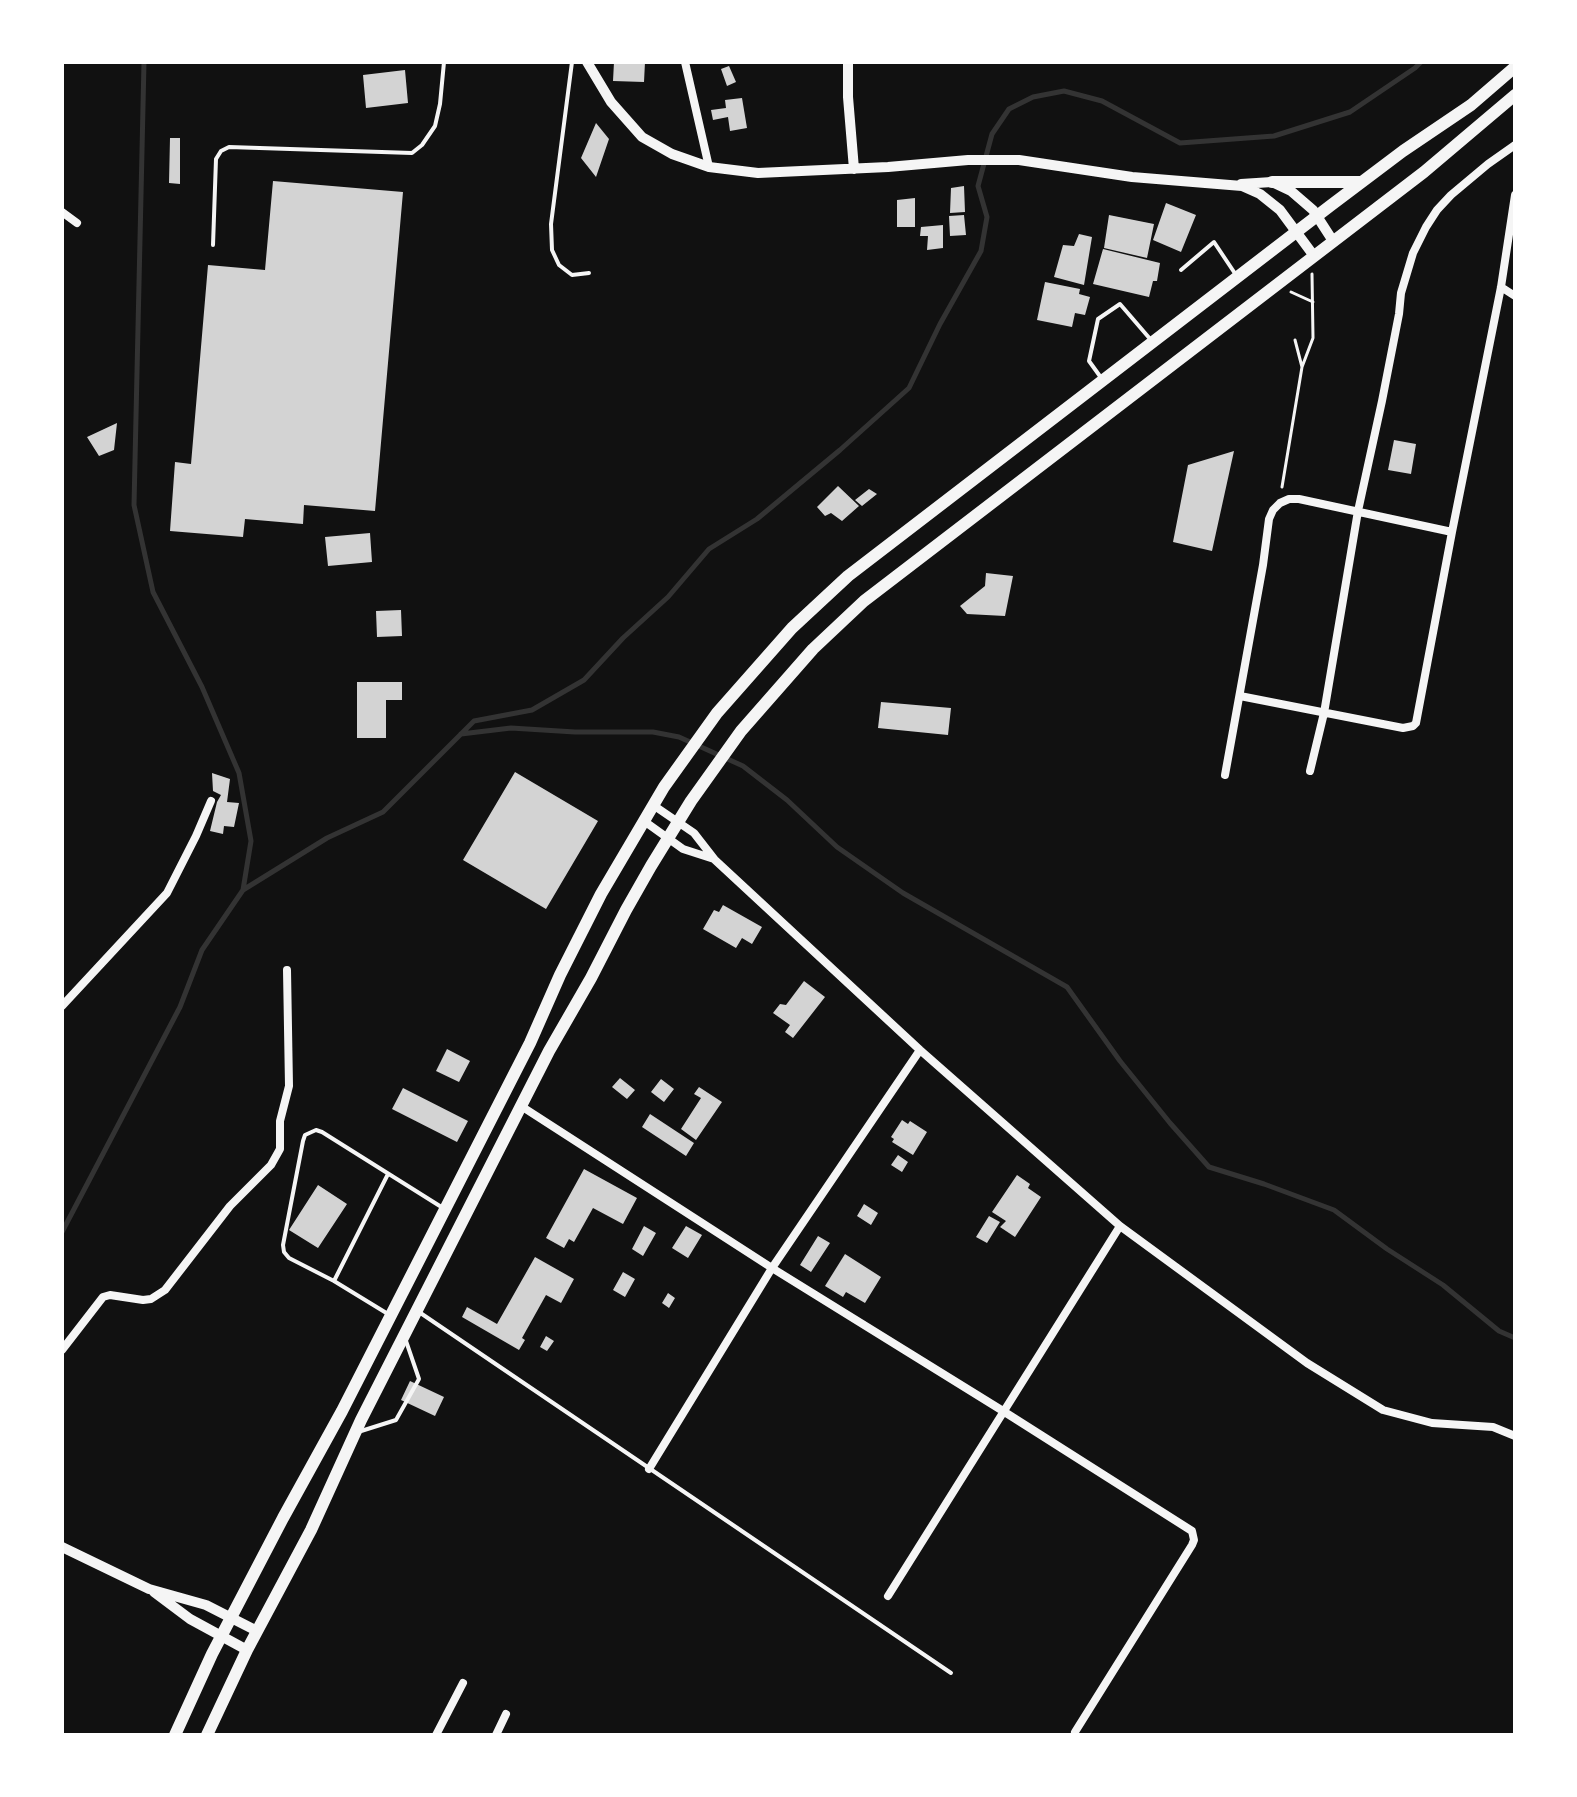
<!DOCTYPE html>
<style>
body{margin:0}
#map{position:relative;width:1577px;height:1797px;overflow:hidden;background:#111;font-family:Montserrat,sans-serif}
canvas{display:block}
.frame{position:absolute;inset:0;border:64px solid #fff;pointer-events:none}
</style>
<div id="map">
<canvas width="1577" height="1797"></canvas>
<div class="frame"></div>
</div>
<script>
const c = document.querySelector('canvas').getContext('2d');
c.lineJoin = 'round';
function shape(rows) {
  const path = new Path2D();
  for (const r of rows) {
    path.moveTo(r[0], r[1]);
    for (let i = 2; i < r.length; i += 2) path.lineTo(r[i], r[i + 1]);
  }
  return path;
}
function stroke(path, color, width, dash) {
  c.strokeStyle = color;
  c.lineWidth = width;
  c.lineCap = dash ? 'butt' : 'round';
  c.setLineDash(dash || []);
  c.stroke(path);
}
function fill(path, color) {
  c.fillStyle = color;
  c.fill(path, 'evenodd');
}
stroke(shape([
 [461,734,511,728,575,732,653,732,679,737,743,766,787,800,837,847,903,893,1067,987,1120,1061,1170,1123,1209,1167,1264,1184,1334,1210,1387,1249,1443,1285,1499,1331,1515,1338],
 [243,890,327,838,383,812,474,721,532,710,584,680,623,638,668,597,709,549,757,519,840,450,909,388,940,324,981,251,987,217,978,186,992,134,1009,109,1033,97,1064,91,1102,101,1180,143,1274,136,1350,112,1415,68,1421,62],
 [62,1232,180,1007,202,950,243,890,251,841,239,773,202,687,153,592,134,505,144,62]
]), '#333', 5);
fill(shape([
 [614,62,645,62,644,82,613,81],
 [729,66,736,82,727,86,721,69],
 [405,70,408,103,366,108,363,75],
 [742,98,747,128,730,131,728,117,713,120,711,110,726,108,725,100],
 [596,123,609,139,596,177,581,158],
 [170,138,180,138,180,184,169,183],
 [273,181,403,192,375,511,304,505,303,524,245,519,243,537,170,531,175,462,191,464,208,265,265,270],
 [964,186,965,212,950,213,951,188],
 [915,198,915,227,897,227,897,200],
 [1166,203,1196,215,1181,252,1153,240],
 [964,215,966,235,950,236,949,216],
 [1109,215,1154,224,1147,258,1104,248],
 [943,225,943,248,927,250,928,236,920,236,921,227],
 [1079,234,1092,237,1084,285,1054,277,1063,245,1074,246],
 [1103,249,1160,263,1157,281,1153,281,1149,297,1093,284],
 [1045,282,1080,289,1079,294,1090,297,1085,315,1075,313,1072,327,1037,320],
 [117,423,114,450,99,456,87,437],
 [1394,440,1416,444,1411,474,1388,470],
 [1234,451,1212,551,1173,542,1188,465],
 [838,486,859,506,842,521,831,513,825,516,817,507],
 [869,489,877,494,862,506,855,500],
 [370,533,372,562,328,566,325,537],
 [986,573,1013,576,1005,616,967,614,960,606,985,586],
 [401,610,402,636,377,637,376,611],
 [357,682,402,682,402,700,386,700,386,738,357,738],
 [881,702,951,708,948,735,878,728],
 [515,772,598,821,546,909,463,860],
 [212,773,230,779,227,802,239,803,234,827,224,826,223,834,210,831,217,802,221,795,213,791],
 [723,905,762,927,752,944,742,938,736,948,703,929,714,910,719,912],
 [804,981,825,997,793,1038,785,1032,790,1025,773,1013,780,1004,786,1005],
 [447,1049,470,1061,459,1082,436,1071],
 [620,1078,635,1090,627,1099,612,1087],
 [661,1079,674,1089,664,1102,651,1092],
 [699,1087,722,1102,696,1140,681,1129,701,1098,694,1094],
 [403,1088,468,1121,457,1142,392,1109],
 [650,1114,694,1143,686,1156,642,1127],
 [902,1120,908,1124,910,1121,927,1132,913,1155,892,1142,894,1139,891,1137],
 [898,1155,908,1162,902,1172,891,1165],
 [584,1169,637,1198,623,1224,593,1208,574,1242,569,1239,564,1248,546,1238],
 [1017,1175,1030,1184,1028,1188,1041,1197,1015,1237,1000,1227,1006,1221,992,1212],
 [318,1185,347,1204,318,1248,289,1230],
 [864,1204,878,1213,871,1225,857,1216],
 [989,1216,1000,1222,987,1243,976,1237],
 [644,1226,656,1233,643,1256,632,1249],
 [686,1226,702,1235,688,1258,672,1248],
 [818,1236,830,1243,811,1272,800,1265],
 [845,1254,881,1277,865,1303,846,1292,843,1297,825,1286],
 [535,1257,574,1279,561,1303,546,1295,522,1338,525,1340,519,1350,462,1317,467,1307,497,1324],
 [623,1272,635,1279,625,1297,613,1290],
 [668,1293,675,1298,669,1308,662,1303],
 [546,1336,554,1341,547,1351,540,1347],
 [410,1381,444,1397,435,1416,401,1400]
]), '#d3d3d3');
stroke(shape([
 [1291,292,1313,302],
 [1295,340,1302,367],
 [1282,487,1302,367,1313,338,1312,274]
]), '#f5f5f5', 3);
stroke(shape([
 [572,62,551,224,552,250,559,265,572,275,589,273],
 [213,245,216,159,221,151,229,147,412,153,422,145,435,126,440,104,444,62],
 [1181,270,1214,242,1236,275],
 [1102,379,1089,361,1098,319,1120,304,1151,340],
 [334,1281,388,1174],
 [419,1312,951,1673],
 [388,1314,334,1281,289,1258,284,1252,283,1245,303,1141,305,1135,316,1130,322,1132,443,1208],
 [358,1432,396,1420,419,1379,406,1341]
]), '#f5f5f5', 4);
stroke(shape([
 [685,62,709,167],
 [62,212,77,223],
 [1501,287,1515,296],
 [1240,696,1403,728,1413,726,1416,723,1452,532,1501,287,1515,195],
 [1310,771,1324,713,1358,511,1382,401,1399,314,1401,293,1413,253,1426,227,1437,210,1451,195,1488,164,1515,145],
 [1225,775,1263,565,1269,519,1273,510,1280,503,1289,499,1299,499,1452,532],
 [653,805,694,833,715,860,920,1050,1120,1226,1307,1363,1383,1410,1432,1423,1493,1427,1515,1436],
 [644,821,683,849,714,859],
 [62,1006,167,893,196,836,211,801],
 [521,1106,772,1268,1003,1411,1192,1531,1194,1540,1192,1545,1075,1732],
 [62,1350,103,1297,110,1295,143,1300,151,1299,165,1290,230,1206,271,1165,280,1149,280,1121,289,1086,287,970],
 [649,1469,772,1268,920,1050],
 [888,1596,1120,1226],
 [436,1735,463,1683],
 [496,1735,506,1714]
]), '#f5f5f5', 8);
stroke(shape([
 [587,62,611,102,642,137,672,154,709,167,758,173,888,167,968,160,1019,160,1132,177,1242,186,1260,194,1280,210,1314,256],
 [848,62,848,97,854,169],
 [1241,184,1272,182,1291,191,1313,210,1333,241],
 [62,1547,149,1589,206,1605,257,1631],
 [154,1592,190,1619,247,1650]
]), '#f5f5f5', 10);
stroke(shape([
 [1272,182,1362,182],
 [175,1735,212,1654,283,1518,342,1411,530,1043,560,975,601,894,664,787,717,713,792,628,848,576,1330,206,1403,151,1471,105,1515,67],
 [207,1735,247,1650,311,1530,361,1420,549,1051,591,978,626,910,651,866,691,801,741,731,813,649,864,601,1424,172,1515,95]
]), '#f5f5f5', 12);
</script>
